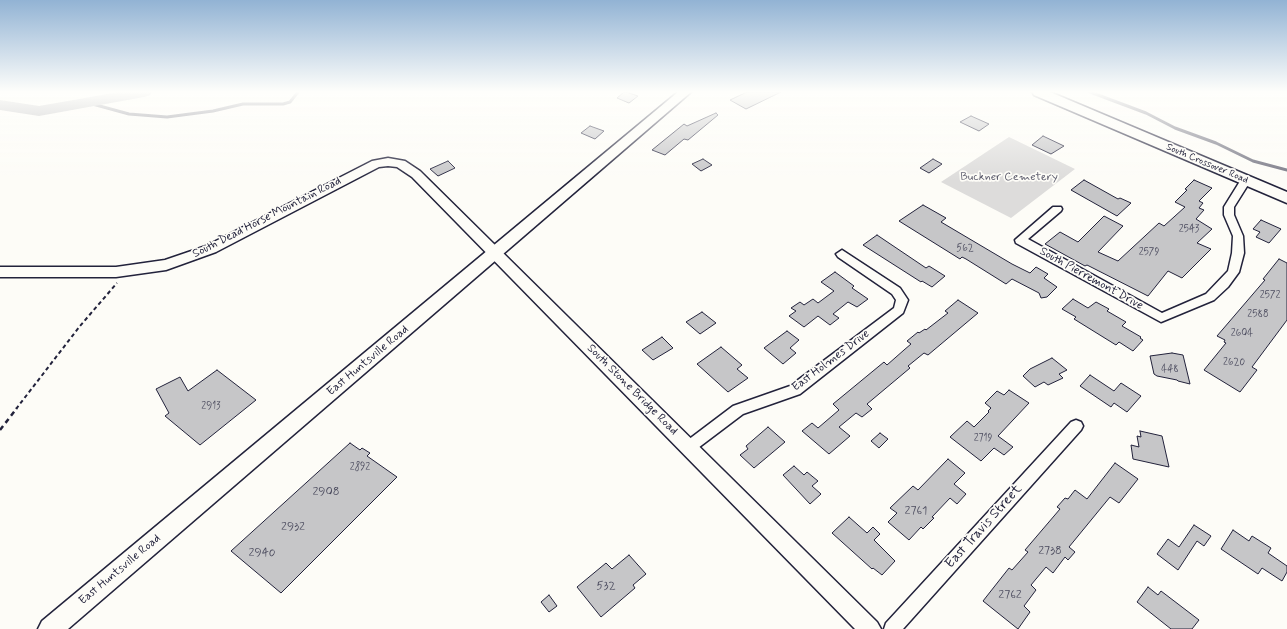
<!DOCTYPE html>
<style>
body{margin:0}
canvas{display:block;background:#fdfcf7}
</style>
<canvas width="1287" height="629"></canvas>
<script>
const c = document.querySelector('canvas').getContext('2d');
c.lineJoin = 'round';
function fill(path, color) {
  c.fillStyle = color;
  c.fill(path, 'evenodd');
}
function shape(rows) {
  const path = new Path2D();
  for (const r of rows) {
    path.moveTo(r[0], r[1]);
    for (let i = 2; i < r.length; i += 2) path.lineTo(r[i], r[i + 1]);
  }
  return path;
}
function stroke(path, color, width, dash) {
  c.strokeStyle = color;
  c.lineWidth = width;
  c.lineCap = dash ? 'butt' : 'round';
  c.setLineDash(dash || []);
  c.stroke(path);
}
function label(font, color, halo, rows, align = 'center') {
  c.font = font + ' Mynerve,sans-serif';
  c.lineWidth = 3.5;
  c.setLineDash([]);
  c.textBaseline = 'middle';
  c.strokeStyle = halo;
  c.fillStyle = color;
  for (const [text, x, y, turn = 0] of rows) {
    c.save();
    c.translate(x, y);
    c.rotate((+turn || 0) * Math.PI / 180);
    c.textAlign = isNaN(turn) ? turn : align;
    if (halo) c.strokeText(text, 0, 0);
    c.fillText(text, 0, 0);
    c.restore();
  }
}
fill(shape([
 [1009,137,1075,169,1011,218,941,182]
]), '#dddcdb');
stroke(shape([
 [1090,92,1146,113,1175,128,1216,143,1253,161,1287,170],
 [85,102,129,114,167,117,213,111,243,104,283,104,290,102,298,92]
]), '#787885', 3);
fill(shape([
 [119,92,152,92,150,95,144,97,39,116,0,110,0,100,39,106,119,92]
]), '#b2b2b7');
const building = shape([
 [624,92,626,92,638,96,629,103,617,98,624,92],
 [747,92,781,92,746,109,730,100,747,92],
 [716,113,718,115,688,140,684,139,665,155,652,150,684,124,687,126,716,113],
 [971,116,989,124,979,131,960,122,971,116],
 [590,126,604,131,595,139,581,133,590,126],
 [1043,136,1064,146,1051,154,1032,145,1043,136],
 [703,159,712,165,701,171,692,164,703,159],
 [933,159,942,164,929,173,920,168,933,159],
 [448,161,455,168,438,176,430,169,448,161],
 [1084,180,1118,199,1120,198,1131,203,1117,216,1071,190,1084,180],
 [1194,180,1212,188,1199,201,1203,203,1199,208,1204,210,1196,219,1212,229,1197,243,1211,249,1182,278,1168,271,1148,296,1087,265,1085,266,1045,244,1060,232,1078,242,1104,216,1123,226,1098,252,1118,261,1159,223,1164,226,1185,207,1175,202,1187,190,1185,189,1194,180],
 [923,205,946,218,941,222,1012,264,1030,273,1036,267,1048,274,1044,278,1057,287,1047,297,1041,298,1039,293,1012,279,1006,284,966,259,962,257,960,259,899,221,923,205],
 [1261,220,1281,229,1269,243,1256,237,1260,232,1253,229,1261,220],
 [877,235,926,268,929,266,945,276,932,287,922,281,921,282,863,245,877,235],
 [1279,259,1287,263,1287,320,1252,367,1257,370,1240,392,1204,370,1226,343,1224,342,1225,340,1217,336,1265,280,1263,279,1279,259],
 [835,272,854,286,852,288,868,299,857,307,848,302,833,314,839,318,830,325,818,316,804,327,789,316,796,311,791,308,800,302,804,305,813,299,818,303,834,291,821,282,835,272],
 [1073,299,1088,308,1096,302,1109,309,1107,311,1126,322,1122,326,1141,337,1140,338,1143,340,1133,351,1119,342,1116,345,1074,319,1076,317,1062,309,1073,299],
 [958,300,978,313,928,355,924,353,908,366,910,368,867,404,872,409,862,417,856,413,839,427,850,436,829,454,802,431,812,423,818,428,839,410,833,404,884,362,887,365,904,350,911,344,907,341,918,332,919,333,925,329,926,330,948,313,945,311,958,300],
 [702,312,716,323,700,334,686,322,702,312],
 [787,331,799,340,790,348,796,353,783,364,764,348,787,331],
 [662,337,673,348,653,360,642,350,662,337],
 [721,347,742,365,737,369,748,378,728,392,697,364,721,347],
 [1172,353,1183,355,1190,384,1178,381,1177,380,1157,376,1154,374,1150,356,1172,353],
 [1052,358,1067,370,1059,374,1063,378,1048,385,1044,382,1035,387,1023,376,1030,369,1052,358],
 [217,370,256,400,200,445,165,416,169,413,156,389,180,377,188,391,217,370],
 [1090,375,1114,391,1121,383,1141,396,1127,412,1114,403,1111,407,1080,386,1090,375],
 [1009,390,1029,403,998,436,1013,447,1004,455,994,448,981,461,950,437,967,421,974,427,989,412,988,411,991,408,985,403,997,391,1004,395,1009,390],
 [768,427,785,442,754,468,740,455,748,449,746,446,768,427],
 [1140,431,1162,436,1169,467,1133,459,1131,445,1139,447,1137,436,1141,437,1140,431],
 [880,433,888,439,879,448,871,441,880,433],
 [350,443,360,450,362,448,370,453,367,456,397,477,281,593,231,551,350,443],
 [948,459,965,473,954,484,966,494,957,504,950,498,932,517,934,518,923,529,921,527,909,540,888,522,897,513,890,508,913,486,918,490,948,459],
 [1115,463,1138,479,1119,503,1110,497,1069,547,1075,552,1068,560,1065,557,1053,573,1046,567,1031,585,1036,590,1024,606,1030,612,1018,629,983,601,1009,568,1012,570,1028,552,1025,550,1060,509,1057,507,1065,498,1068,499,1075,490,1087,499,1115,463],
 [794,466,804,475,807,472,818,481,812,486,821,494,810,504,783,475,794,466],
 [849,517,867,533,873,527,880,534,874,540,895,561,882,575,873,568,872,569,832,533,849,517],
 [1194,525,1211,536,1204,546,1197,541,1178,570,1157,554,1168,539,1179,547,1194,525],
 [1233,530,1249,541,1252,536,1271,548,1268,553,1287,566,1287,572,1282,581,1262,568,1258,574,1221,549,1233,530],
 [629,555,646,574,633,585,635,588,601,617,577,587,606,563,612,569,629,555],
 [1148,587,1158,595,1161,591,1199,620,1192,629,1171,629,1137,602,1148,587],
 [549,595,557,606,549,612,541,602,549,595]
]);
fill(building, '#c6c6c8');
stroke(building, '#22223b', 1);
const minor = shape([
 [1246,177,1251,180,1234,207,1234,215,1243,236,1244,253,1239,272,1228,287,1214,300,1161,322,1016,243,1015,240,1053,207,1061,207,1062,209,1061,211,1028,239,1162,313,1206,294,1228,271,1232,253,1233,236,1224,215,1224,207,1242,178,1246,177],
 [842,250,900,288,908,300,903,313,800,394,743,414,694,451,689,453,684,451,682,447,684,443,733,406,790,386,894,308,896,300,892,294,838,257,836,254,842,250],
 [1076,420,1081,422,1083,426,1081,430,903,629,884,629,886,623,1071,422,1076,420]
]);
const tertiary = shape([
 [388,158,405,161,420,171,877,622,881,629,855,629,412,177,397,167,388,166,379,167,216,252,166,270,116,277,0,277,0,267,116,267,165,260,206,246,372,161,388,158]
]);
const secondary = shape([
 [678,92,691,92,68,629,38,629,42,621,678,92]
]);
const primary = shape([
 [1032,92,1050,92,1287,192,1287,203,1034,95,1032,92]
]);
stroke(minor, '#22223b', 3);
stroke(tertiary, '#22223b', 3);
stroke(secondary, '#22223b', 3);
stroke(primary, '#22223b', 3);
stroke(shape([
 [16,409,80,326,117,283]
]), '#22223b', 2, [4, 3]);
stroke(shape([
 [0,430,17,408]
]), '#22223b', 2.5, [5, 4]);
fill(minor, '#fdfcf7');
fill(tertiary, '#fdfcf7');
fill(secondary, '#fdfcf7');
fill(primary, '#fdfcf7');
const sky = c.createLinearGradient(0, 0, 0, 180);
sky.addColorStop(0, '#92b3d4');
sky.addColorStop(0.51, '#fefefb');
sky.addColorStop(1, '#fefefb00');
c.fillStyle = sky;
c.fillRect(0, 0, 1287, 180);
label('10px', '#22223b', '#fdfcf7', [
 ["South Crossover Road",1207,164,23]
]);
label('10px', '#4b4b5e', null, [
 ["2543",1189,230],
 ["562",965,249],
 ["2579",1149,253],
 ["2572",1270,296],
 ["2588",1258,315],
 ["2604",1242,334],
 ["2620",1234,363],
 ["448",1170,370],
 ["2913",211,407],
 ["2719",983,439],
 ["2892",360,468]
]);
label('12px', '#5a5a6b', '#fdfcf7', [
 ["Buckner Cemetery",1009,177]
]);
label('12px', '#22223b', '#fdfcf7', [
 ["South Dead Horse Mountain Road",267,218,-27],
 ["South Pierremont Drive",1091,279,29],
 ["East Huntsville Road",368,361,-40],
 ["East Holmes Drive",831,361,-37],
 ["South Stone Bridge Road",632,390,45],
 ["East Huntsville Road",120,570,-40]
]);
label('12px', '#4b4b5e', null, [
 ["2908",326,492],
 ["2761",916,511],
 ["2932",293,527],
 ["2738",1050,551],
 ["2940",262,553],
 ["532",606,586],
 ["2762",1010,595]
]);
label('14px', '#22223b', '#fdfcf7', [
 ["East Travis Street",984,527,-48]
]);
</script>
